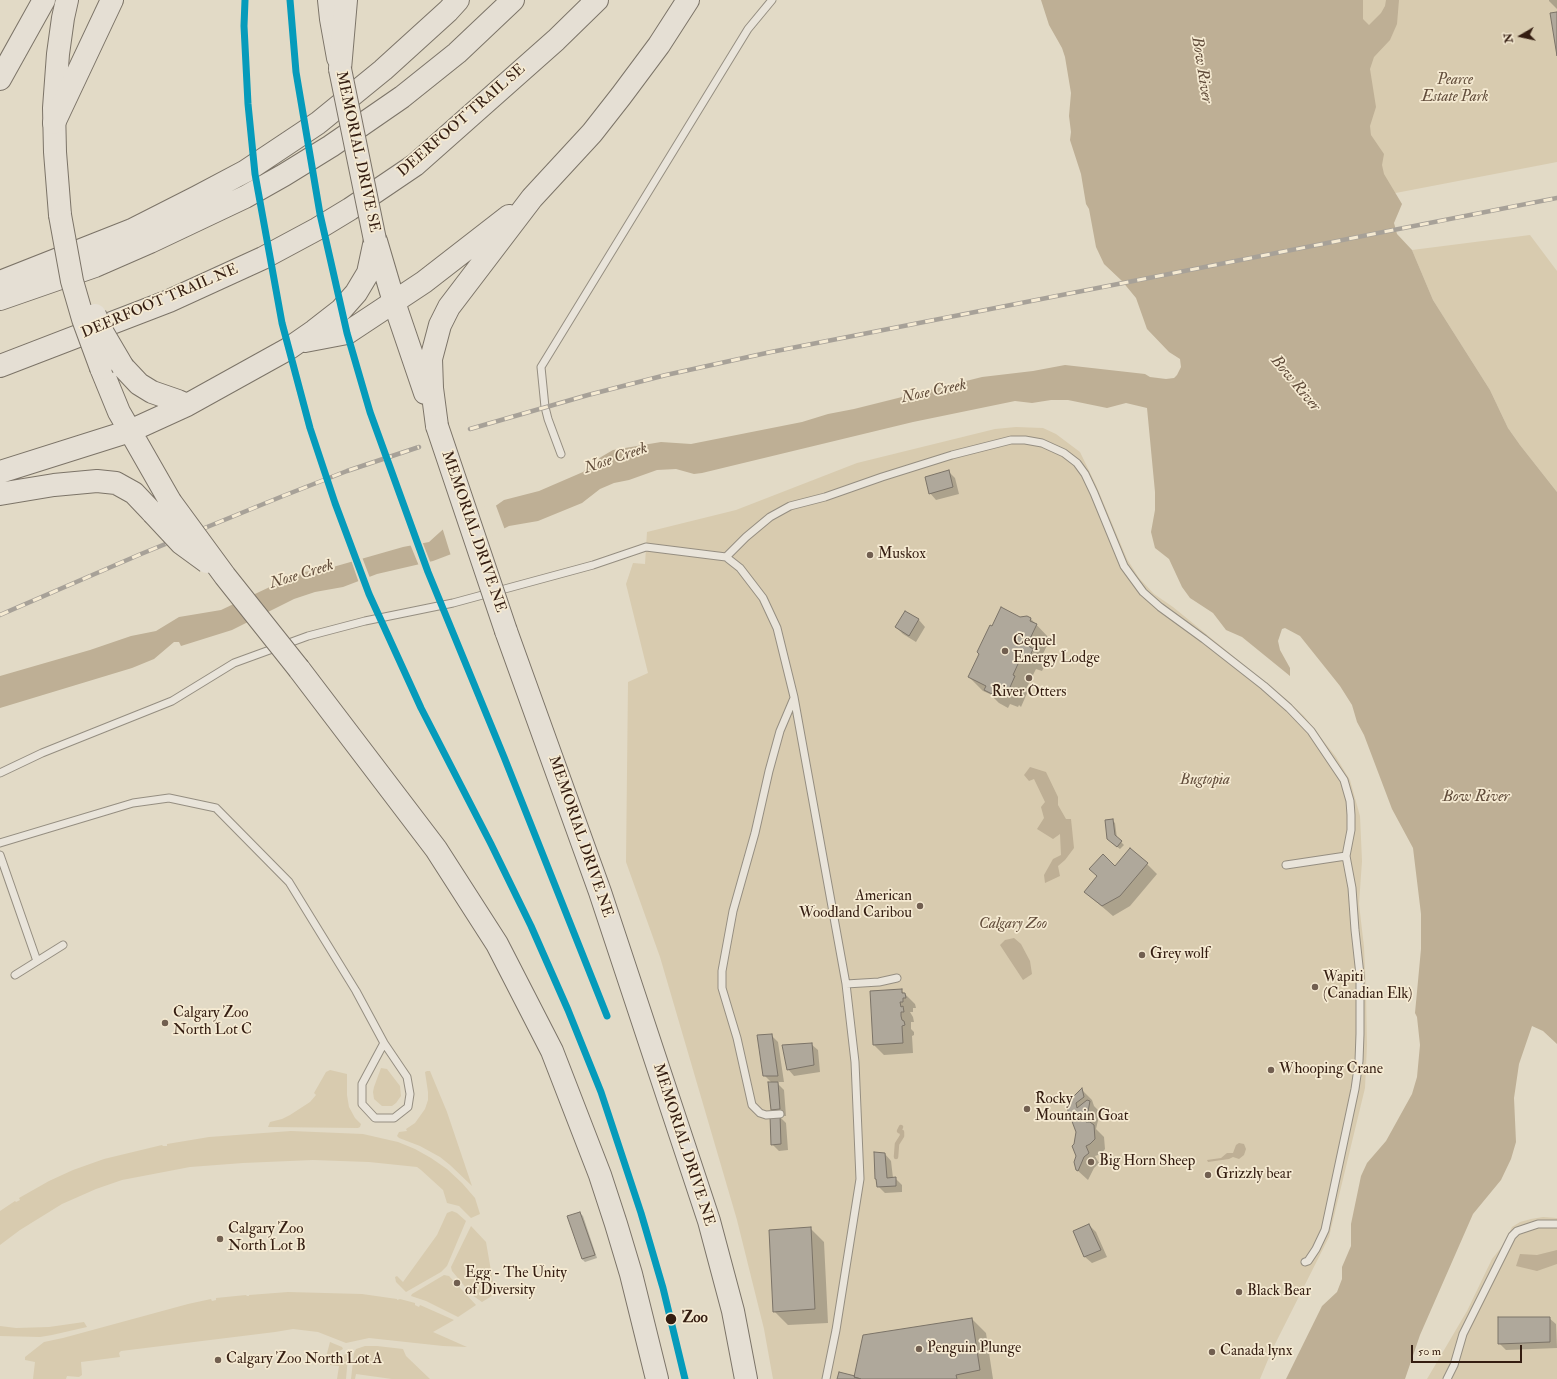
<!DOCTYPE html>
<style>
body{margin:0}
#map{position:relative;width:1557px;height:1379px;overflow:hidden;background:#e2dac6;font-family:"IM FELL Double Pica",serif}
canvas{display:block}
.north{position:absolute;left:1501px;top:16px;width:40px;height:40px;-webkit-text-stroke:3px #f5ead2;paint-order:stroke;rotate:261deg;font-size:11px;font-weight:700;line-height:16px;text-align:center;color:#341d11}
.north::after{content:'';display:block;margin:auto;width:14px;height:18px;background:#341d11;clip-path:polygon(50% 0,100% 100%,50% 72%,0 100%)}
.scale{position:absolute;left:1411px;top:1345px;width:111px;height:18px;box-sizing:border-box;border:2px solid #341d11;border-top:0;padding-left:5px;font-size:12px;line-height:14px;white-space:nowrap;color:#341d11;-webkit-text-stroke:3px #f5ead2;paint-order:stroke}
</style>
<div id="map">
<canvas width="1557" height="1379"></canvas>
<div class="north">N</div>
<div class="scale">50 m</div>
</div>
<script>
const c = document.querySelector('canvas').getContext('2d');
c.lineJoin = 'round';
function fill(path, color) {
  c.fillStyle = color;
  c.fill(path, 'evenodd');
}
function shape(rows) {
  const path = new Path2D();
  for (const r of rows) {
    path.moveTo(r[0], r[1]);
    for (let i = 2; i < r.length; i += 2) path.lineTo(r[i], r[i + 1]);
  }
  return path;
}
function stroke(path, color, width, dash) {
  c.strokeStyle = color;
  c.lineWidth = width;
  c.lineCap = dash ? 'butt' : 'round';
  c.setLineDash(dash || []);
  c.stroke(path);
}
function label(font, color, halo, rows, align = 'center') {
  c.font = font + ' "IM FELL Double Pica",serif';
  c.lineWidth = 3.5;
  c.setLineDash([]);
  c.textBaseline = 'middle';
  c.strokeStyle = halo;
  c.fillStyle = color;
  for (const [text, x, y, turn = 0] of rows) {
    c.save();
    c.translate(x, y);
    c.rotate((+turn || 0) * Math.PI / 180);
    c.textAlign = isNaN(turn) ? turn : align;
    if (halo) c.strokeText(text, 0, 0);
    c.fillText(text, 0, 0);
    c.restore();
  }
}
fill(shape([
 [1350,0,1557,0,1557,162,1380,196],
 [1530,235,1557,271,1557,492,1520,445,1508,428,1490,390,1433,300,1412,250],
 [1016,427,1043,428,1056,434,1080,452,1096,485,1127,559,1139,578,1154,594,1173,607,1287,700,1304,716,1336,757,1350,780,1360,816,1362,861,1359,904,1364,947,1366,992,1367,1045,1365,1088,1329,1237,1272,1350,1260,1379,773,1379,764,1329,737,1220,660,957,626,862,628,682,648,673,626,584,633,563,645,564,647,532,736,510,857,463,995,429],
 [381,1068,387,1069,400,1086,401,1096,396,1103,392,1106,382,1106,374,1099,373,1092,374,1087],
 [330,1070,347,1074,347,1095,349,1107,355,1118,361,1124,360,1127,358,1128,268,1127,270,1122,282,1119,290,1115,310,1102,316,1095,314,1093,326,1072],
 [427,1071,430,1071,447,1112,472,1186,450,1165,440,1157,420,1146,399,1138,397,1136,399,1132,407,1131,406,1129,415,1123,425,1109,428,1100,428,1092,425,1072],
 [291,1131,363,1134,398,1142,415,1149,431,1158,447,1169,462,1183,475,1198,480,1214,471,1218,459,1206,447,1203,443,1190,421,1170,417,1167,369,1162,313,1160,243,1163,190,1167,122,1180,96,1189,62,1204,20,1230,0,1245,0,1211,15,1201,16,1202,20,1200,19,1198,49,1181,73,1170,104,1159,162,1145,163,1146,167,1146,167,1144,209,1137],
 [452,1211,457,1213,466,1221,447,1266,441,1272,406,1292,396,1282,395,1277,397,1276,403,1282,437,1235,447,1213],
 [1543,1217,1557,1218,1557,1379,1427,1379,1467,1311,1492,1259,1504,1244,1512,1227,1520,1222,1531,1219],
 [471,1226,486,1242,495,1294,482,1302,472,1295,452,1271,451,1267],
 [444,1275,449,1276,476,1305,458,1317,426,1301,411,1296,412,1294],
 [288,1292,362,1294,397,1299,397,1300,400,1299,415,1303,415,1305,419,1307,420,1305,454,1320,433,1332,467,1347,443,1346,369,1338,346,1343,318,1332,293,1329,275,1332,121,1351,119,1353,120,1357,81,1362,82,1375,79,1377,67,1376,66,1379,33,1379,35,1362,25,1360,25,1357,44,1342,63,1338,188,1304,211,1299,212,1301,216,1300,216,1298,246,1295,247,1296,249,1296,249,1295],
 [84,1322,87,1327,52,1335,40,1337,0,1336,0,1326,16,1328,49,1327],
 [330,1342,342,1347,343,1349,330,1357,327,1358,326,1357],
 [365,1346,377,1346,403,1349,406,1356,430,1379,392,1379,356,1374,355,1379,351,1379,354,1353,356,1349],
 [346,1354,348,1354,348,1356,346,1379,337,1379,339,1366,330,1365,329,1363]
]), '#d8cbaf');
fill(shape([
 [1041,0,1363,0,1363,19,1369,25,1381,13,1385,6,1386,0,1399,0,1397,24,1390,40,1374,57,1370,69,1376,107,1370,126,1371,135,1384,154,1382,165,1384,174,1402,204,1394,223,1397,234,1412,250,1433,300,1490,390,1508,428,1520,445,1557,492,1557,1044,1543,1031,1532,1026,1519,1064,1514,1098,1516,1142,1511,1159,1501,1180,1473,1214,1420,1335,1405,1379,1286,1379,1322,1306,1337,1292,1342,1279,1342,1267,1351,1246,1351,1224,1361,1176,1367,1163,1386,1141,1412,1094,1417,1077,1420,1045,1417,1017,1415,1013,1421,949,1421,914,1413,848,1392,809,1364,735,1357,722,1352,705,1340,686,1300,636,1285,628,1282,629,1278,641,1280,650,1290,668,1290,676,1242,637,1226,630,1213,613,1190,598,1182,587,1169,559,1155,548,1151,532,1155,510,1155,492,1147,408,1126,403,1107,408,1068,400,1051,400,1032,403,1015,401,913,422,702,473,694,474,676,469,657,470,629,480,614,483,600,489,582,503,538,521,509,526,462,550,433,561,377,574,343,587,315,592,294,599,232,630,181,646,179,642,174,642,154,659,132,668,0,708,0,676,90,650,131,636,156,631,179,617,221,610,274,585,287,581,304,572,333,567,403,547,429,542,450,523,494,507,504,500,539,491,583,472,601,457,613,450,661,442,691,444,802,422,828,414,854,409,982,377,1033,371,1065,365,1145,374,1150,377,1166,379,1174,378,1177,375,1181,367,1180,359,1169,352,1147,329,1136,298,1122,281,1104,264,1096,247,1089,209,1086,204,1081,174,1070,140,1071,132,1069,116,1071,93,1065,57,1062,48,1049,25],
 [1030,767,1046,772,1058,797,1058,805,1066,819,1071,819,1074,848,1065,860,1058,866,1060,876,1045,883,1044,875,1053,859,1061,855,1060,834,1053,839,1037,829,1044,818,1041,807,1045,802,1034,779,1029,781,1024,775],
 [1014,938,1021,944,1030,961,1032,974,1023,980,1000,945,1005,940],
 [1239,1143,1244,1144,1246,1149,1244,1155,1239,1159,1233,1157,1229,1159,1208,1162,1207,1160,1221,1158,1227,1153,1233,1153,1236,1145],
 [1557,1250,1557,1264,1537,1271,1516,1266,1520,1254,1537,1255]
]), '#beaf95');
fill(shape([
 [495,503,505,530,451,556,442,527,461,514],
 [422,541,431,564,419,566,410,544],
 [362,557,370,578,359,583,351,560]
]), '#e2dac6');
fill(shape([
 [1549,0,1557,0,1557,9,1549,1],
 [949,472,955,478,959,494,936,500,930,493],
 [906,612,919,620,925,627,916,642,903,634,896,627],
 [1026,617,1031,619,1050,639,1041,658,1046,663,1042,671,1036,669,1026,689,1028,691,1021,707,1019,705,1018,707,1010,704,1008,708,999,703,990,694,983,691,969,677,993,627,1020,618],
 [1112,820,1115,823,1117,838,1124,845,1120,849,1111,842],
 [1147,864,1157,874,1130,906,1113,916,1085,892,1116,867],
 [901,990,915,1004,916,1008,913,1008,913,1012,910,1012,913,1017,914,1022,911,1022,911,1029,914,1032,914,1035,912,1036,913,1053,884,1055,874,1045],
 [771,1035,778,1042,784,1082,776,1082,784,1090,786,1116,779,1116,786,1123,788,1150,779,1151,772,1144,779,1116,772,1110,772,1083,764,1075],
 [811,1044,818,1050,820,1072,794,1076,788,1069],
 [1082,1090,1092,1100,1094,1106,1100,1112,1096,1129,1104,1137,1105,1149,1101,1154,1095,1156,1099,1163,1094,1168,1088,1180,1077,1170,1075,1144,1077,1132,1068,1108],
 [885,1154,891,1161,893,1178,895,1178,902,1185,902,1192,885,1193,878,1186],
 [580,1213,583,1216,597,1258,585,1262,582,1259],
 [1089,1225,1096,1232,1107,1257,1092,1263,1085,1257,1074,1231],
 [810,1228,824,1242,828,1323,788,1325,774,1311],
 [1549,1318,1556,1324,1557,1348,1506,1350,1499,1343],
 [972,1319,986,1333,993,1379,838,1379,855,1377]
]), '#0003');
stroke(shape([
 [896,1157,897,1144,902,1136,902,1132,899,1131,901,1127]
]), '#beaf95', 4.5);
const building = shape([
 [1557,12,1557,56,1550,13,1557,12],
 [949,470,953,487,929,494,925,477,949,470],
 [1001,607,1020,617,1027,616,1031,618,1030,621,1037,624,1027,645,1033,649,1029,658,1022,655,1013,675,1015,676,1007,694,1005,692,1004,694,996,691,994,695,984,690,986,686,968,677,979,654,977,652,990,625,992,626,1001,607],
 [905,611,919,619,909,636,895,627,905,611],
 [1113,819,1115,835,1122,841,1117,847,1107,839,1105,820,1113,819],
 [1130,848,1148,863,1120,896,1102,906,1084,892,1097,876,1089,869,1103,854,1115,866,1130,848],
 [902,989,902,993,905,993,906,998,903,998,903,1002,900,1002,901,1007,903,1006,904,1012,901,1012,901,1016,902,1020,904,1021,905,1025,902,1026,903,1043,873,1045,870,991,902,989],
 [772,1034,778,1076,763,1076,757,1035,772,1034],
 [812,1043,814,1065,787,1070,782,1045,812,1043],
 [768,1082,778,1082,780,1109,771,1110,768,1082],
 [1082,1088,1084,1097,1076,1103,1077,1108,1087,1100,1090,1101,1086,1122,1090,1122,1094,1125,1095,1139,1090,1144,1086,1146,1089,1153,1084,1157,1078,1171,1076,1170,1074,1162,1076,1156,1072,1146,1074,1144,1076,1132,1067,1108,1071,1099,1082,1088],
 [780,1115,781,1144,771,1145,770,1116,780,1115],
 [874,1152,885,1153,887,1178,896,1177,896,1186,877,1187,876,1179,875,1179,874,1152],
 [580,1212,595,1255,582,1259,567,1216,580,1212],
 [1089,1224,1101,1250,1084,1257,1073,1231,1089,1224],
 [811,1227,815,1309,773,1312,769,1230,811,1227],
 [1498,1317,1550,1317,1550,1342,1498,1344,1498,1317],
 [972,1318,980,1370,956,1375,957,1379,861,1379,854,1377,863,1335,972,1318],
 [839,1372,855,1376,854,1377,861,1379,837,1379,839,1372]
]);
fill(building, '#afa89b');
stroke(building, '#7c7468', 1);
const lane = shape([
 [561,454,548,419,545,407,541,367,748,29,772,0],
 [726,557,746,537,770,517,790,506,825,497,882,477,952,455,1011,440,1025,440,1042,443,1064,453,1077,463,1085,474,1094,493,1124,566,1143,592,1160,607,1204,639,1264,686,1289,708,1311,731,1344,780,1350,801,1351,815,1351,830,1346,856,1352,888,1355,930,1360,975,1360,1034,1359,1061,1355,1089,1325,1230,1316,1249,1308,1261,1305,1262],
 [0,773,42,753,172,701,234,663,308,636,365,621,453,603,593,565,646,547,726,557,740,568,763,598,777,628,794,697,846,984,855,1062,860,1179,836,1330,826,1379],
 [0,843,133,803,169,798,216,808,289,882,356,991,384,1043,407,1077,410,1094,408,1107,394,1118,375,1118,362,1104,362,1084,384,1043],
 [0,855,37,961],
 [1286,865,1346,856],
 [15,975,63,945],
 [846,984,879,982,897,978],
 [780,1114,766,1115,760,1113,752,1105,737,1038,722,988,722,971,733,911,755,833,769,771,780,731,794,698],
 [1447,1379,1454,1365,1463,1334,1512,1236,1517,1231,1538,1224,1557,1224]
]);
const primary = shape([
 [329,0,331,19,338,58],
 [60,215,55,152,54,108,58,54,63,18,67,0]
]);
const highway = shape([
 [340,69,346,0],
 [0,79,44,0],
 [54,123,112,0],
 [376,241,394,302,425,393],
 [0,282,132,230,197,197,246,171,318,123,383,70,448,11,458,0],
 [0,299,95,266,150,242,245,197,284,175,331,146,402,97,457,53,513,0],
 [305,341,347,333,424,282,509,216],
 [0,366,169,301,263,258,317,229,350,209,415,165,556,40,597,0],
 [123,367,139,384,152,392,178,401,187,405],
 [101,368,119,412,130,431,170,501],
 [437,426,432,388,431,359,440,325,449,307,532,198,592,133,621,96,659,45,688,0],
 [0,472,130,431,187,405,288,349,314,331,341,310,356,293,368,273,375,240],
 [0,494,54,485,97,481,116,483,134,493,153,513],
 [506,631,600,892,709,1221,733,1311,746,1379],
 [299,669,436,849,497,944,552,1051,600,1175,616,1224,631,1274,657,1379]
]);
stroke(lane, '#958e81', 9);
stroke(primary, '#7c7468', 24);
stroke(highway, '#7c7468', 24);
stroke(lane, '#e9e4da', 7);
stroke(primary, '#e5dfd4', 22);
stroke(highway, '#e5dfd4', 22);
const rail = shape([
 [470,429,588,395,666,375,771,352,1557,198],
 [0,615,141,554,283,496,347,471,419,447]
]);
stroke(rail, '#a7a198', 4.5);
stroke(rail, '#f5ead2', 3, [9]);
const highwayBridge = shape([
 [340,69,375,240],
 [60,215,72,281,83,319,101,368],
 [95,315,103,333,123,367],
 [437,426,506,631],
 [170,501,225,576,299,669],
 [153,513,181,543,207,562]
]);
stroke(highwayBridge, '#7c7468', 24, []);
stroke(highwayBridge, '#e5dfd4', 22);
stroke(shape([
 [245,0,244,26,248,104,255,174,282,323,310,428,335,503,369,594,421,708,491,844,531,926,568,1010,601,1092,641,1213,663,1288,685,1379],
 [290,0,296,72,320,214,347,333,370,412,428,572,504,757,607,1016]
]), '#059bbb', 7);
for (const [x, y, r, color] of [
 [870,555,4,"#715f50"],
 [1005,651,4,"#715f50"],
 [1029,678,4,"#715f50"],
 [920,906,4,"#715f50"],
 [1142,955,4,"#715f50"],
 [1315,987,4,"#715f50"],
 [165,1023,4,"#715f50"],
 [1271,1070,4,"#715f50"],
 [1027,1109,4,"#715f50"],
 [1091,1162,4,"#715f50"],
 [1208,1175,4,"#715f50"],
 [220,1239,4,"#715f50"],
 [457,1283,4,"#715f50"],
 [1239,1292,4,"#715f50"],
 [671,1319,6,"#341d11"],
 [919,1349,4,"#715f50"],
 [1212,1352,4,"#715f50"],
 [218,1360,4,"#715f50"]
]) {
  const dot = new Path2D();
  dot.arc(x, y, r, 0, 2 * Math.PI);
  c.fillStyle = color;
  c.fill(dot);
  stroke(dot, '#f5ead2', 1.5);
}
label('italic 15px', '#624d3b', '#f5ead2', [
 ["Pearce",1455,81],
 ["Estate Park",1455,98],
 ["Bugtopia",1205,781],
 ["Calgary Zoo",1013,925]
]);
label('15px', '#341d11', '#f5ead2', [
 ["DEERFOOT TRAIL SE",462,121,-41],
 ["MEMORIAL DRIVE SE",357,152,78],
 ["DEERFOOT TRAIL NE",160,302,-23],
 ["MEMORIAL DRIVE NE",473,532,71],
 ["MEMORIAL DRIVE NE",580,837,71],
 ["MEMORIAL DRIVE NE",683,1145,72]
]);
label('15px', '#341d11', '#f5ead2', [
 ["Muskox",878,555],
 ["Cequel",1013,642],
 ["Energy Lodge",1013,659],
 ["River Otters",1029,693,"center"],
 ["American",912,897,"right"],
 ["Woodland Caribou",912,914,"right"],
 ["Grey wolf",1150,955],
 ["Wapiti",1323,978],
 ["(Canadian Elk)",1323,995],
 ["Calgary Zoo",173,1014],
 ["North Lot C",173,1031],
 ["Whooping Crane",1279,1070],
 ["Rocky",1035,1100],
 ["Mountain Goat",1035,1117],
 ["Big Horn Sheep",1099,1162],
 ["Grizzly bear",1216,1175],
 ["Calgary Zoo",228,1230],
 ["North Lot B",228,1247],
 ["Egg - The Unity",465,1274],
 ["of Diversity",465,1291],
 ["Black Bear",1247,1292],
 ["Penguin Plunge",927,1349],
 ["Canada lynx",1220,1352],
 ["Calgary Zoo North Lot A",226,1360]
], 'left');
label('bold 15px', '#341d11', '#f5ead2', [
 ["Zoo",682,1319]
], 'left');
label('italic 16px', '#5f4a38', '#f5ead2', [
 ["Bow River",1201,70,81],
 ["Bow River",1295,384,50],
 ["Nose Creek",934,392,-12],
 ["Nose Creek",616,459,-19],
 ["Nose Creek",302,575,-17],
 ["Bow River",1476,798]
]);
</script>
